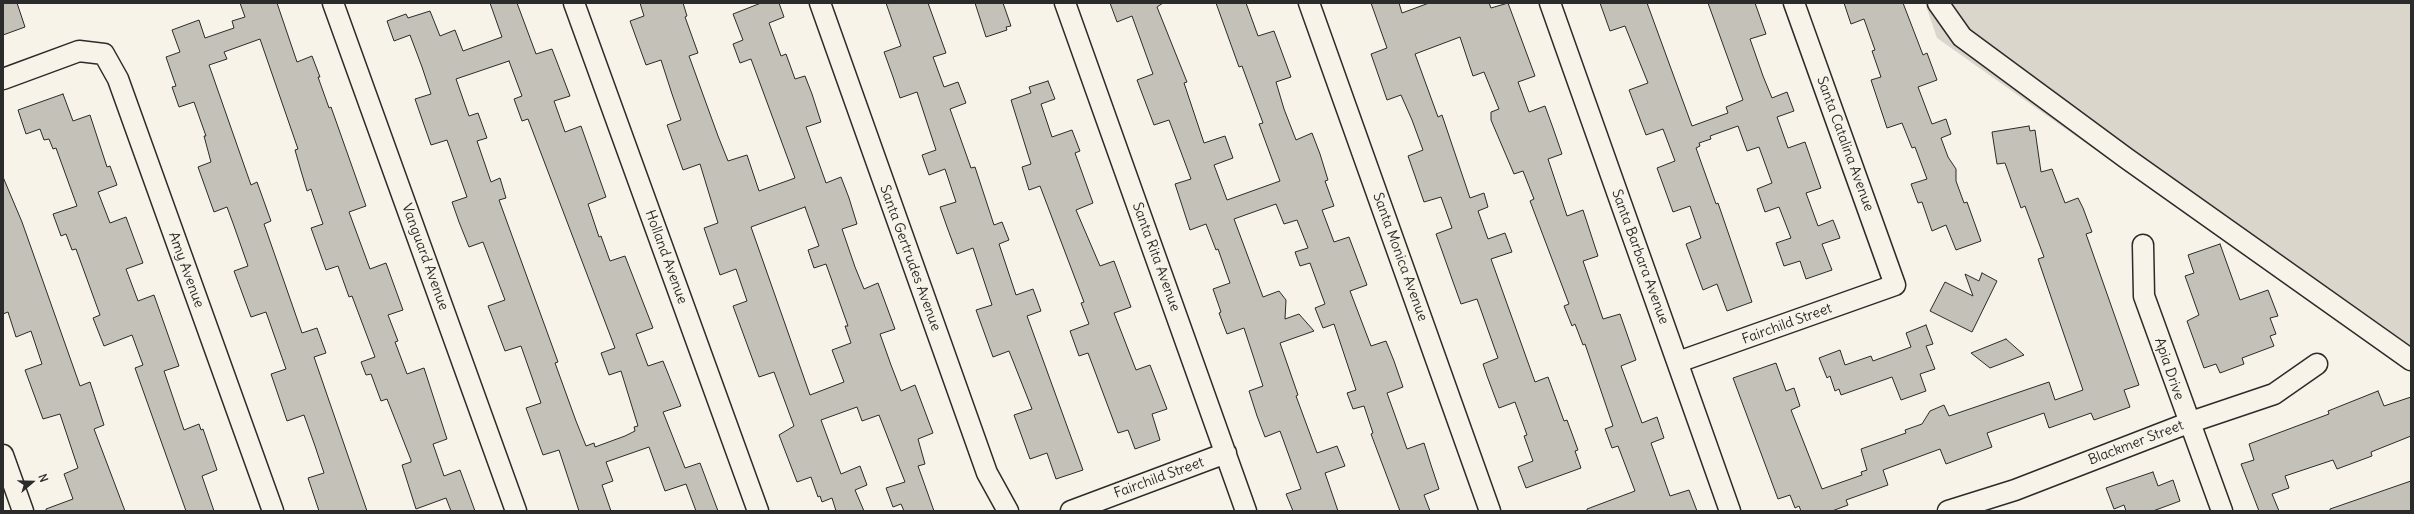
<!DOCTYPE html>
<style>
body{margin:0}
#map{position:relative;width:2414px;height:514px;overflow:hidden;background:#f7f3e8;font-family:Delius,sans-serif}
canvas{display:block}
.frame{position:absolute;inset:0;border:4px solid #2b2b2b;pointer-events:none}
.north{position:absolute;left:12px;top:462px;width:40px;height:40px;-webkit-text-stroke:3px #f7f3e8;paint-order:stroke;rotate:70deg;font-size:11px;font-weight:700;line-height:16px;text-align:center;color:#2b2b2b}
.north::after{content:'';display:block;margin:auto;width:14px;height:18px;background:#2b2b2b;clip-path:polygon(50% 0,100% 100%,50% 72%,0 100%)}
</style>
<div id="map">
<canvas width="2414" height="514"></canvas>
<div class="frame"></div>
<div class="north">N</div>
</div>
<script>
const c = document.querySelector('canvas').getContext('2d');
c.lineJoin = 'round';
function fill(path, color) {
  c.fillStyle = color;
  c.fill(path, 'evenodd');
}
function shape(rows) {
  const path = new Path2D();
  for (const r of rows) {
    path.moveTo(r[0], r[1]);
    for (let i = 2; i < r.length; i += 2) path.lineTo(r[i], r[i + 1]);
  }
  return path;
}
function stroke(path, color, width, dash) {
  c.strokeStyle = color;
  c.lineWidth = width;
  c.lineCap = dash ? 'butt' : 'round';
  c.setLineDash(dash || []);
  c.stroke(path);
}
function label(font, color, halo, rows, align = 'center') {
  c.font = font + ' Delius,sans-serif';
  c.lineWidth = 4;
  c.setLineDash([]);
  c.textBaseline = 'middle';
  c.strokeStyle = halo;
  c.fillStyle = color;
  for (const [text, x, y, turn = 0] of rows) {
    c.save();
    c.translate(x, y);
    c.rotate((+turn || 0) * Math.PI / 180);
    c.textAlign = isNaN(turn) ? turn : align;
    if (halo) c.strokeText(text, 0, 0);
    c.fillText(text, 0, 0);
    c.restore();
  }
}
fill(shape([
 [1925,3,2411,3,2411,373,1937,38]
]), '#dad6cc');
const building = shape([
 [3,3,17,3,25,27,3,35,3,3],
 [240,3,277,3,297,62,312,56,320,77,318,77,329,108,331,107,366,206,349,212,370,269,386,263,403,310,388,315,398,341,395,342,407,374,424,368,447,439,433,444,444,476,460,470,475,511,451,511,446,498,416,509,402,465,411,462,411,460,387,399,381,401,371,374,366,375,361,362,375,357,352,296,349,297,338,266,326,270,311,228,323,224,311,189,307,191,301,171,295,150,298,149,260,39,224,52,227,59,209,65,251,185,257,182,271,221,264,224,302,333,317,328,326,353,314,357,367,511,319,511,308,478,324,473,315,446,304,415,287,421,271,374,286,369,279,349,266,312,251,317,234,271,248,266,234,226,227,207,214,212,198,167,211,162,204,136,206,136,194,102,179,107,172,87,176,86,166,57,180,52,172,30,199,20,205,38,234,28,232,21,245,17,240,3],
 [490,3,517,3,536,54,552,49,570,96,554,101,565,132,581,126,606,197,588,204,599,237,601,236,610,261,625,256,653,328,636,334,648,366,663,361,681,406,663,412,685,468,700,463,718,511,696,511,686,484,665,491,649,447,606,462,613,481,602,485,611,511,579,511,559,450,543,455,526,408,541,403,521,346,505,351,488,306,505,300,483,242,469,247,459,222,452,202,467,197,447,140,431,145,415,99,431,94,422,67,410,35,394,41,387,21,406,14,408,18,430,11,440,36,455,30,463,51,502,37,490,3],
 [509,61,522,96,514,99,522,121,528,119,615,348,601,353,609,375,621,371,638,426,634,427,635,431,625,436,595,447,594,443,586,446,576,421,555,363,558,362,499,200,506,198,500,178,491,182,477,141,487,138,478,113,469,116,456,79,509,61],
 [640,3,683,3,687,16,685,17,698,53,689,56,718,136,728,161,747,155,759,191,795,178,751,59,740,63,733,44,743,40,733,14,761,3,779,3,784,17,769,23,781,56,786,54,795,79,805,76,812,94,821,122,806,127,826,183,841,177,849,198,857,224,842,229,855,267,864,289,878,283,895,329,880,334,891,365,901,391,915,385,933,433,918,439,925,464,918,466,934,511,904,511,901,504,893,507,886,488,905,482,879,415,862,421,857,407,821,420,841,474,860,466,867,485,855,490,864,511,836,511,832,498,822,502,820,496,818,497,811,477,797,482,779,435,794,426,774,372,759,377,733,306,747,301,736,269,720,275,704,228,718,223,700,164,683,170,667,125,681,120,672,94,661,60,646,65,630,21,644,16,640,3],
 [805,207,819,246,808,250,814,268,826,264,848,326,845,326,851,343,832,350,844,382,810,395,751,227,805,207],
 [886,3,928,3,946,53,933,57,944,87,958,82,966,103,950,109,971,168,975,167,994,225,1002,222,1009,240,999,244,1016,295,1033,289,1041,311,1027,316,1083,470,1056,479,1047,453,1030,459,1014,415,1032,409,1009,351,993,357,976,310,992,305,973,248,957,254,947,227,940,207,956,202,945,169,929,175,922,155,936,150,917,92,900,98,893,77,884,52,901,46,886,3],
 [975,3,1003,3,1011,26,1006,27,1007,30,986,37,975,3],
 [1110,3,1163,3,1157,7,1187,82,1184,83,1204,143,1225,136,1233,158,1214,165,1227,200,1280,181,1259,124,1263,123,1242,66,1239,67,1216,3,1246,3,1258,36,1274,31,1291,77,1276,82,1284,109,1296,140,1312,133,1320,154,1328,180,1325,181,1334,206,1322,210,1334,242,1349,237,1367,285,1350,291,1371,346,1386,341,1394,361,1403,387,1387,393,1407,449,1424,443,1431,465,1439,489,1424,495,1430,511,1400,511,1371,434,1373,433,1364,406,1353,409,1347,393,1356,390,1334,324,1323,328,1315,308,1325,304,1310,263,1300,266,1295,252,1308,248,1297,220,1284,224,1276,204,1234,219,1263,297,1279,291,1286,300,1285,319,1299,314,1314,331,1280,343,1298,395,1296,396,1317,453,1337,446,1345,466,1325,473,1338,511,1293,511,1286,494,1301,489,1280,431,1265,437,1257,416,1249,391,1263,386,1244,328,1227,334,1219,313,1221,312,1213,289,1230,283,1218,249,1216,250,1206,224,1190,230,1175,184,1191,179,1169,120,1154,125,1137,80,1153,74,1132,16,1117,22,1110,3],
 [1371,3,1399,3,1402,13,1429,3,1489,3,1491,8,1508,3,1535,76,1518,82,1529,112,1545,106,1553,128,1562,154,1548,159,1567,216,1583,210,1598,256,1583,261,1603,319,1620,314,1627,334,1636,360,1621,366,1642,423,1657,417,1664,438,1651,443,1670,496,1689,490,1697,511,1587,511,1587,509,1635,491,1618,446,1612,448,1605,429,1613,426,1585,344,1583,345,1575,324,1572,326,1564,306,1569,304,1530,201,1534,199,1523,171,1514,174,1491,120,1491,112,1499,109,1484,72,1473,76,1460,37,1415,54,1438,117,1442,115,1470,198,1484,193,1488,207,1478,211,1488,239,1505,233,1512,252,1491,259,1535,382,1548,377,1564,421,1567,420,1578,450,1575,451,1581,468,1526,488,1518,467,1533,461,1524,436,1527,435,1515,402,1499,408,1487,376,1483,364,1498,358,1477,299,1461,304,1452,279,1436,234,1452,228,1441,197,1424,202,1408,156,1423,150,1412,120,1401,95,1387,100,1371,54,1387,48,1371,3],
 [1600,3,1647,3,1692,126,1728,113,1726,107,1743,100,1708,3,1755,3,1766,34,1750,39,1763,76,1772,98,1787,92,1794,111,1777,117,1788,148,1805,142,1821,188,1806,193,1818,226,1833,220,1840,238,1822,244,1832,270,1806,279,1800,261,1784,266,1776,243,1791,238,1779,207,1765,212,1757,189,1772,183,1759,147,1747,151,1738,126,1710,136,1711,139,1699,143,1700,146,1696,148,1716,204,1718,203,1752,302,1727,311,1717,284,1703,290,1686,244,1701,238,1690,206,1673,212,1657,168,1675,161,1663,129,1646,135,1629,90,1648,83,1625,26,1610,31,1600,3],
 [1844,3,1903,3,1923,55,1927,53,1937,80,1918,87,1932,124,1946,119,1951,134,1941,138,1948,157,1956,169,1956,181,1964,203,1967,202,1981,241,1956,250,1946,225,1932,231,1922,202,1918,203,1911,184,1927,179,1915,147,1912,148,1902,123,1887,128,1871,80,1881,77,1872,51,1875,50,1864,19,1851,24,1844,3],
 [1048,81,1055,99,1041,104,1052,137,1072,130,1080,151,1075,153,1093,203,1076,210,1100,266,1114,261,1131,307,1114,313,1136,370,1150,365,1167,409,1152,414,1160,440,1135,449,1128,430,1118,433,1088,353,1079,356,1070,331,1089,324,1081,303,1084,302,1040,186,1029,190,1022,167,1031,164,1011,100,1031,93,1029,87,1048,81],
 [63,94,73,121,90,115,107,167,110,166,117,185,98,192,110,223,126,217,143,263,126,269,138,301,154,295,179,366,164,371,184,430,199,424,201,430,203,429,217,470,202,476,214,511,186,511,135,368,143,365,132,335,104,346,93,318,100,315,76,249,72,250,66,234,61,236,53,214,77,206,56,148,53,149,49,139,44,140,40,129,26,134,18,110,63,94],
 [2029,126,2030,131,2035,130,2041,172,2052,169,2065,203,2078,198,2083,208,2092,232,2086,234,2139,385,2124,390,2130,407,2094,420,2091,413,2049,428,2044,413,1987,433,1992,447,1946,464,1940,449,1883,470,1888,485,1846,500,1848,505,1832,511,1801,511,1799,506,1795,508,1790,495,1778,499,1733,378,1776,363,1786,391,1794,388,1800,406,1791,410,1822,489,1862,475,1861,472,1867,470,1861,449,1906,433,1905,430,1922,424,1930,411,1944,405,1949,416,2049,382,2055,400,2083,390,2038,259,2044,257,2025,206,2021,208,2005,163,1997,164,1992,132,2029,126],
 [3,177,22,222,80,386,90,382,104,425,94,429,125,511,46,511,46,509,73,499,64,474,78,468,60,414,43,419,25,370,42,364,31,331,16,337,8,312,3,314,3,177],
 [2220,244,2240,300,2268,290,2278,316,2270,318,2276,334,2270,336,2274,346,2242,358,2244,364,2220,373,2216,364,2204,368,2187,321,2199,315,2185,276,2194,273,2188,255,2220,244],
 [1982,273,1997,281,1972,332,1930,311,1945,282,1973,296,1965,274,1979,281,1982,273],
 [1926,325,1933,344,1926,346,1935,369,1920,374,1926,391,1901,400,1892,377,1841,395,1839,389,1835,391,1830,376,1827,378,1819,358,1840,350,1845,365,1871,356,1873,361,1911,347,1906,333,1926,325],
 [2006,339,2024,355,1990,368,1971,353,2006,339],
 [2378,391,2384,406,2411,397,2411,436,2371,452,2372,456,2337,469,2333,460,2285,476,2289,488,2272,494,2279,511,2259,511,2241,464,2254,460,2249,444,2329,414,2328,411,2378,391],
 [2153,472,2158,486,2173,480,2180,501,2153,511,2126,511,2124,505,2114,509,2106,488,2153,472],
 [2411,481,2411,511,2330,511,2330,509,2411,481]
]);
fill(building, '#c4c1b9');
stroke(building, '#2b2b2b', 1);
const minor = shape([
 [333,3,516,511],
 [574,3,758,511],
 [820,3,987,473,1008,511],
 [1065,3,1246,511],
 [1309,3,1490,511],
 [1550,3,1730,511],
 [1938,3,1962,37,2126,158,2411,360],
 [3,79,79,51,104,54,118,79,273,511],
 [2143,245,2144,296,2222,511],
 [1678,362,1895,285,1794,3],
 [3,455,23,511],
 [1071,511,1226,453],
 [1948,511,2015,490,2188,423,2274,394,2317,364]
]);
stroke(minor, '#2b2b2b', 23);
stroke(minor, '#f7f3e8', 20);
label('14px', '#2b2b2b', '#f7f3e8', [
 ["Santa Catalina Avenue",1845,144,70],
 ["Vanguard Avenue",425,257,70],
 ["Holland Avenue",666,257,70],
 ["Santa Rita Avenue",1156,257,70],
 ["Santa Monica Avenue",1400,257,70],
 ["Santa Barbara Avenue",1640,257,70],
 ["Santa Gertrudes Avenue",910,258,70],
 ["Amy Avenue",186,270,70],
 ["Fairchild Street",1787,324,-20],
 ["Apia Drive",2169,369,71],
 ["Blackmer Street",2136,443,-21],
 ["Fairchild Street",1159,478,-20]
]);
</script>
